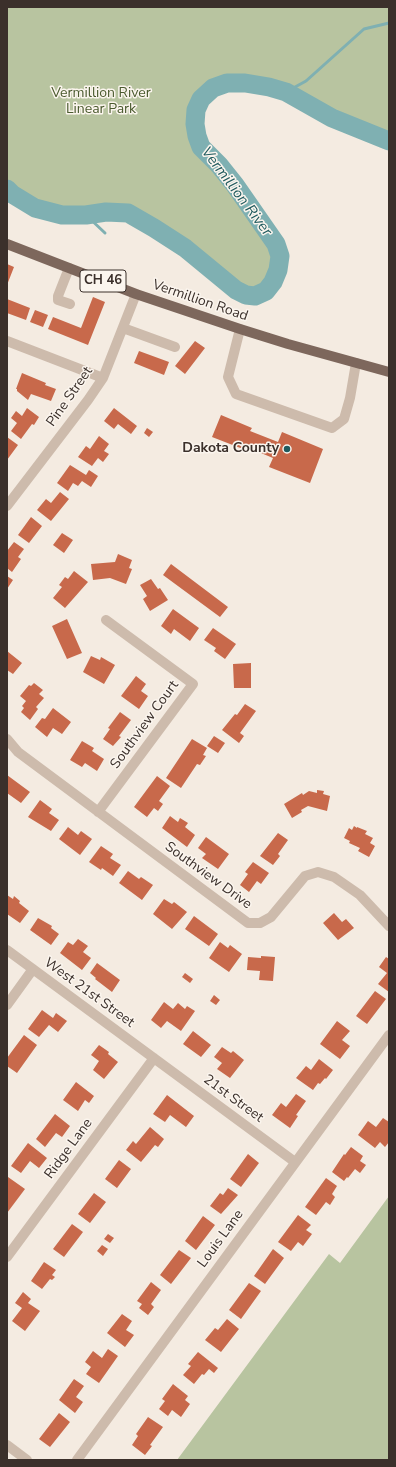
<!DOCTYPE html>
<style>
body{margin:0}
#map{position:relative;width:396px;height:1467px;overflow:hidden;background:#f4ebe1;font-family:"Nunito Sans",sans-serif}
canvas{display:block}
.frame{position:absolute;inset:0;border:8px solid #3b302b;pointer-events:none}
</style>
<div id="map">
<canvas width="396" height="1467"></canvas>
<div class="frame"></div>
</div>
<script>
const c = document.querySelector('canvas').getContext('2d');
c.lineJoin = 'round';
function fill(path, color) {
  c.fillStyle = color;
  c.fill(path, 'evenodd');
}
function shape(rows) {
  const path = new Path2D();
  for (const r of rows) {
    path.moveTo(r[0], r[1]);
    for (let i = 2; i < r.length; i += 2) path.lineTo(r[i], r[i + 1]);
  }
  return path;
}
function stroke(path, color, width, dash) {
  c.strokeStyle = color;
  c.lineWidth = width;
  c.lineCap = dash ? 'butt' : 'round';
  c.setLineDash(dash || []);
  c.stroke(path);
}
function label(font, color, halo, rows, align = 'center') {
  c.font = font + ' "Nunito Sans",sans-serif';
  c.lineWidth = 3;
  c.setLineDash([]);
  c.textBaseline = 'middle';
  c.strokeStyle = halo;
  c.fillStyle = color;
  for (const [text, x, y, turn = 0] of rows) {
    c.save();
    c.translate(x, y);
    c.rotate((+turn || 0) * Math.PI / 180);
    c.textAlign = isNaN(turn) ? turn : align;
    if (halo) c.strokeText(text, 0, 0);
    c.fillText(text, 0, 0);
    c.restore();
  }
}
fill(shape([
 [7,7,389,7,389,141,332,118,286,92,269,87,245,83,227,83,213,88,201,99,196,110,195,124,197,136,201,147,219,165,235,185,276,244,280,256,278,270,273,282,266,291,255,296,246,295,236,290,185,248,154,228,128,213,106,212,86,215,62,215,35,208,12,194,7,189],
 [389,1196,389,1460,177,1460,329,1254,340,1263]
]), '#b8c4a0');
stroke(shape([
 [286,92,306,81,364,29,389,23],
 [86,215,105,233]
]), '#7fb0b2', 3);
stroke(shape([
 [7,189,12,194,35,208,62,215,86,215,106,212,128,213,154,228,185,248,236,290,246,295,255,296,266,291,273,282,278,270,280,256,276,244,235,185,219,165,201,147,197,136,195,124,196,110,201,99,213,88,227,83,245,83,269,87,286,92,332,118,389,141]
]), '#7fb0b2', 19);
fill(shape([
 [7,264,14,267,7,285],
 [93,297,105,302,88,345,48,329,53,317,81,328],
 [7,299,30,308,26,320,7,313],
 [35,310,48,315,43,327,30,322],
 [195,341,205,348,185,374,175,366],
 [139,351,169,362,164,375,134,363],
 [22,373,46,383,45,385,56,389,51,401,31,394,28,400,17,391,17,389,16,389],
 [27,408,39,417,34,425,32,424,21,439,11,431,17,423,11,418,16,411,22,416],
 [114,408,137,426,131,434,118,424,114,429,104,421],
 [221,415,252,428,250,431,278,442,282,432,323,449,310,483,269,467,273,458,244,446,243,449,212,437],
 [147,428,153,432,149,437,144,433],
 [99,436,109,444,104,451,109,454,103,462,98,458,92,466,78,457,86,446,90,449],
 [7,437,18,445,7,460],
 [70,465,86,475,89,470,98,476,91,487,82,481,78,486,73,483,68,491,57,483],
 [60,492,69,499,51,521,37,510,46,499,51,503],
 [31,517,42,526,29,543,18,535],
 [62,533,73,540,64,553,53,545],
 [14,542,24,549,18,557,21,559,12,572,7,568,7,551],
 [118,554,132,560,129,568,132,569,126,584,110,578,93,580,91,564,115,562],
 [171,564,228,607,220,617,163,575],
 [74,571,88,582,65,608,53,598,62,587,59,585,65,577,68,579],
 [7,576,13,580,7,589],
 [151,579,158,589,160,588,168,600,150,611,143,599,147,596,140,585],
 [173,609,199,628,190,641,174,629,171,634,161,626],
 [67,619,82,653,67,659,52,626],
 [213,628,236,644,225,659,214,651,216,648,204,640],
 [7,651,22,663,13,674,7,670],
 [91,656,100,660,101,657,115,665,104,684,83,672],
 [251,663,251,688,234,688,233,664],
 [136,676,146,684,141,691,148,696,139,709,121,696],
 [34,683,43,690,39,694,44,698,36,707,38,709,30,720,21,712,24,708,22,706,26,701,20,696,29,685,31,686],
 [245,704,256,711,240,733,244,736,239,743,222,730,235,714,237,715],
 [53,708,71,722,62,734,53,728,47,737,35,727,42,718,45,719],
 [120,712,131,720,119,736,121,737,113,746,103,739,110,729,108,728],
 [214,736,225,743,218,753,207,746],
 [192,739,207,748,203,755,206,756,200,765,197,764,181,788,166,778],
 [82,741,94,748,92,751,104,759,97,771,85,763,82,767,70,760],
 [7,775,30,792,21,803,7,793],
 [157,776,170,786,159,801,163,804,158,811,154,808,147,817,134,807],
 [317,790,324,791,323,794,330,796,327,811,308,806,301,810,302,812,292,818,284,804,302,793,303,795,309,791,317,793],
 [40,800,52,809,49,813,59,820,51,831,28,817],
 [170,816,178,822,180,818,188,823,185,827,195,835,187,847,162,828],
 [354,826,357,828,357,827,367,831,365,834,373,838,370,843,375,846,369,857,358,851,360,848,349,843,350,841,344,838,349,828,352,830],
 [68,827,78,835,81,831,92,839,80,855,59,839],
 [278,833,288,840,278,854,280,856,273,865,260,856],
 [206,837,229,854,218,869,202,858,206,854,198,848],
 [101,846,113,854,110,858,121,865,113,876,102,868,101,870,89,862],
 [253,862,269,873,261,884,257,881,249,892,240,885,248,874,245,872],
 [128,871,139,879,141,877,153,885,142,900,119,883],
 [7,895,13,899,14,896,20,901,19,903,29,911,20,923,7,914],
 [164,899,172,904,174,902,187,912,172,929,153,914],
 [334,913,342,922,346,919,354,928,338,940,323,923],
 [194,916,218,934,209,946,185,929],
 [38,918,52,926,51,928,59,934,51,945,30,930],
 [78,939,88,946,83,952,91,958,82,970,60,953,68,942,73,945],
 [220,942,228,948,230,945,242,954,229,972,209,958],
 [261,956,275,957,273,981,259,980,260,971,247,970,248,957,261,958],
 [386,957,389,959,389,992,378,984,387,973,379,967],
 [97,963,120,980,112,992,95,979,96,978,90,973],
 [185,973,193,979,190,983,182,977],
 [375,991,386,999,367,1024,356,1016],
 [214,995,220,1000,216,1005,210,1001],
 [164,1002,173,1009,178,1003,185,1009,187,1006,195,1011,181,1031,167,1021,161,1028,151,1020],
 [42,1010,53,1018,56,1013,67,1021,58,1032,49,1025,39,1037,28,1029],
 [337,1021,350,1031,342,1040,350,1046,340,1059,320,1044],
 [193,1031,211,1045,201,1057,183,1044],
 [24,1035,37,1045,17,1073,7,1066,7,1058],
 [99,1045,109,1052,108,1054,118,1062,104,1079,93,1070,99,1061,91,1055],
 [222,1047,231,1053,233,1051,244,1060,230,1078,217,1069,222,1063,214,1057],
 [319,1059,333,1070,326,1079,325,1078,320,1084,318,1083,313,1090,296,1078,306,1066,311,1070],
 [76,1082,94,1096,89,1103,85,1100,78,1111,63,1100],
 [296,1094,306,1101,296,1115,298,1116,290,1128,272,1115,281,1103,286,1107],
 [167,1095,194,1116,186,1127,170,1115,165,1122,153,1114],
 [55,1114,70,1126,62,1137,56,1133,45,1147,36,1139],
 [383,1118,389,1122,389,1142,385,1147,380,1142,375,1148,358,1135,368,1121,376,1127],
 [150,1127,164,1139,158,1147,155,1145,141,1162,126,1150,133,1141,136,1144],
 [28,1143,47,1158,39,1168,30,1161,21,1173,11,1166],
 [351,1147,363,1156,360,1161,366,1165,360,1173,355,1169,348,1178,347,1177,344,1181,332,1172,344,1154,345,1155],
 [248,1154,259,1163,241,1187,230,1179],
 [119,1160,131,1169,117,1188,105,1179],
 [8,1177,25,1189,7,1213,7,1178],
 [326,1178,337,1186,332,1194,335,1197,330,1205,326,1202,316,1215,305,1207],
 [228,1188,238,1195,221,1214,210,1206,220,1193,223,1195],
 [94,1193,106,1202,90,1223,78,1214],
 [298,1215,311,1225,306,1230,312,1234,303,1246,298,1242,291,1251,278,1242],
 [203,1216,215,1225,196,1250,185,1241],
 [72,1224,83,1232,64,1257,53,1249],
 [108,1234,114,1238,110,1243,104,1239],
 [102,1245,108,1249,103,1256,97,1251],
 [273,1249,284,1258,265,1284,254,1276],
 [179,1250,191,1258,171,1284,160,1275],
 [44,1262,56,1270,52,1275,55,1277,52,1280,50,1279,42,1289,31,1281],
 [151,1282,161,1290,151,1304,154,1307,148,1315,139,1308,142,1304,137,1301],
 [249,1283,261,1291,241,1319,229,1310],
 [23,1292,31,1299,28,1303,40,1311,25,1331,12,1321,22,1308,15,1303],
 [122,1314,132,1321,126,1330,134,1335,125,1347,107,1333],
 [227,1319,239,1329,221,1352,205,1340,215,1328,218,1330],
 [108,1349,118,1356,99,1383,86,1374,91,1367,85,1362,93,1351,102,1358],
 [198,1352,218,1368,214,1373,209,1369,204,1375,202,1374,194,1384,183,1375,191,1366,188,1364],
 [74,1379,84,1386,76,1397,83,1402,75,1413,59,1400],
 [173,1384,188,1396,185,1400,190,1404,181,1417,172,1410,168,1416,159,1409,165,1401,162,1399],
 [59,1413,70,1422,50,1447,39,1439],
 [148,1417,163,1427,150,1445,152,1446,145,1455,132,1445,138,1436,136,1434]
]), '#c8694b');
stroke(shape([
 [69,268,58,296,58,300,70,304],
 [123,328,175,347],
 [240,329,228,377,236,394,332,428,344,419,350,398,356,363],
 [7,341,103,378],
 [7,506,88,400,103,378,136,294],
 [7,739,18,752,248,923,260,923,271,917,305,876,318,872,334,877,360,895,389,926],
 [98,812,193,684,106,620],
 [7,950,295,1162],
 [7,1005,33,969],
 [7,1257,154,1058],
 [7,1445,27,1460],
 [77,1460,389,1035]
]), '#cdbbac', 10);
stroke(shape([
 [7,244,136,294,240,329,288,344,389,372]
]), '#7d675c', 10);
for (const [x, y, r, color] of [
 [287,449,4,"#1f5a5e"]
]) {
  const dot = new Path2D();
  dot.arc(x, y, r, 0, 2 * Math.PI);
  c.fillStyle = color;
  c.fill(dot);
  stroke(dot, '#fbf5ee', 1.5);
}
for (const [x, y, w] of [
 [103,281,46]
]) {
  const box = new Path2D();
  box.roundRect(x - w / 2, y - 11, w, 22, 3);
  c.fillStyle = '#fbf5ee';
  c.fill(box);
  stroke(box, '#3b302b', 1);
}
label('bold 13px', '#3b302b', null, [
 ["CH 46",103,281]
]);
label('14px', '#4a5a2e', '#fbf5ee', [
 ["Vermillion River",101,94],
 ["Linear Park",101,110]
]);
label('14px', '#3b302b', '#fbf5ee', [
 ["Vermillion Road",200,301,19],
 ["Pine Street",70,397,-55],
 ["Southview Court",145,725,-54],
 ["Southview Drive",208,876,36],
 ["West 21st Street",89,993,36],
 ["21st Street",233,1099,36],
 ["Ridge Lane",69,1149,-54],
 ["Louis Lane",221,1239,-54]
]);
label('bold 14px', '#3b302b', '#fbf5ee', [
 ["Dakota County",279,449]
], 'right');
label('italic 15px', '#1f5a5e', '#fbf5ee', [
 ["Vermillion River",236,192,53]
]);
</script>
